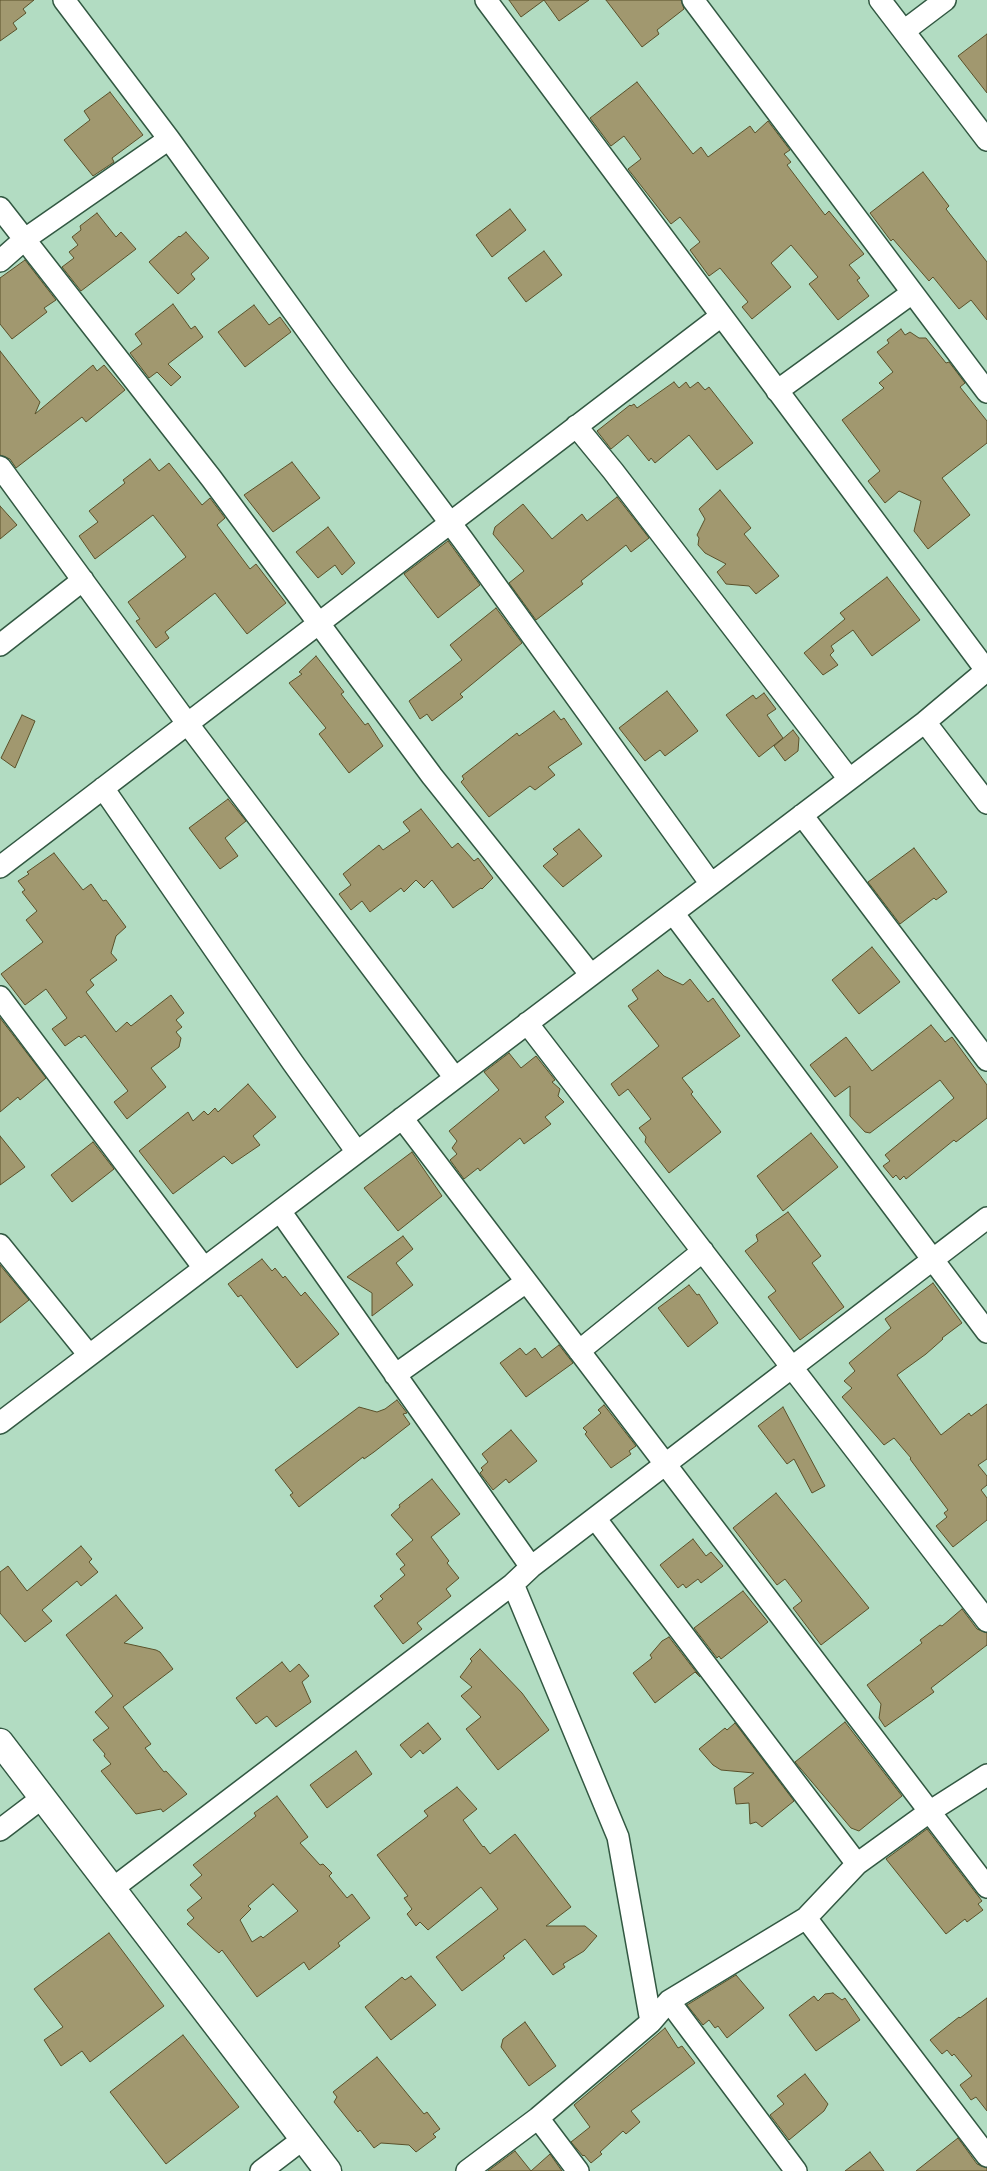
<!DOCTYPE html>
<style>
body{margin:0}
canvas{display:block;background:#b2dcc2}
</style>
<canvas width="987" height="2171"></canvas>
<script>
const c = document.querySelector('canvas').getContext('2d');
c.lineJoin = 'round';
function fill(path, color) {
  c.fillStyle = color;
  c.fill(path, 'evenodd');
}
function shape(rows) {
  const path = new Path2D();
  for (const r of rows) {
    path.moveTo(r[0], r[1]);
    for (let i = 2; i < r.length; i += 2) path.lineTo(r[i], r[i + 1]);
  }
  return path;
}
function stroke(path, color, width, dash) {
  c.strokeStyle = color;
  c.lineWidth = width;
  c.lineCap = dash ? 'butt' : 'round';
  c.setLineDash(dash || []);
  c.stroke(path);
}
const building = shape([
 [0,0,34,0,23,9,26,13,13,23,17,29,0,41,0,0],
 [509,0,544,0,521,17,509,0],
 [544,0,589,0,559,21,544,0],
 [606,0,681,0,684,9,657,30,659,34,642,47,606,0],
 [987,34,987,93,958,56,987,34],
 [637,82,693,154,701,147,708,157,750,126,755,133,768,121,790,150,784,154,791,162,787,165,825,215,829,211,864,254,849,265,860,278,857,280,869,296,838,320,809,284,818,277,791,245,771,263,791,287,752,319,742,307,748,302,720,268,709,276,690,250,700,242,680,217,671,224,628,169,641,159,624,136,611,146,590,118,637,82],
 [110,92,143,135,112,158,114,162,93,176,64,140,90,120,84,111,110,92],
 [923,172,949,206,946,209,987,262,987,320,971,300,959,309,933,277,929,281,893,239,891,241,870,213,923,172],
 [510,209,526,230,492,257,476,235,510,209],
 [97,213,116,237,121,232,136,249,81,291,62,267,74,258,69,252,78,245,72,237,81,230,80,226,97,213],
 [186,232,209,258,191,274,195,279,178,294,149,262,179,236,180,237,186,232],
 [544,251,562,275,526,302,508,278,544,251],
 [25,260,56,300,44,308,47,312,12,339,0,324,0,278,25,260],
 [173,304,191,329,195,326,203,337,168,364,181,377,171,386,157,372,149,378,130,353,142,344,135,334,173,304],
 [254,305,269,325,280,317,291,332,245,367,218,332,254,305],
 [901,329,905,335,910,332,919,338,926,338,946,363,949,362,965,383,960,387,987,421,987,443,942,478,970,515,928,549,914,531,921,501,899,491,885,503,868,481,880,471,842,420,884,388,879,383,893,372,877,352,889,343,887,340,901,329],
 [0,351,40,402,35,414,93,365,97,371,104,365,125,390,86,422,82,417,16,468,10,459,0,455,0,351],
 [674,382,679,388,686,382,690,388,698,382,705,390,709,387,753,443,717,470,689,435,655,463,651,458,649,461,628,435,611,449,597,431,630,405,631,406,634,404,637,408,674,382],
 [150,459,159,471,169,463,202,505,210,498,225,518,217,525,250,569,256,564,286,603,247,634,215,593,165,632,169,638,156,648,136,621,140,619,128,602,186,557,153,515,95,559,79,536,98,522,89,511,125,483,123,480,150,459],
 [292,462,320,498,273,532,244,495,292,462],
 [720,490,751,528,744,534,779,576,756,594,749,586,726,584,717,572,726,564,705,553,698,545,699,538,697,535,705,519,699,509,720,490],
 [617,497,649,538,631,552,626,545,581,581,583,584,536,620,509,583,524,571,493,534,495,527,523,504,552,539,582,514,587,521,617,497],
 [0,506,17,525,0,539,0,506],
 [328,527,355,563,342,575,335,565,318,578,296,552,328,527],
 [448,541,480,585,438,618,404,574,448,541],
 [887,577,920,620,872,656,853,630,831,646,834,651,830,655,838,665,823,675,804,653,845,619,840,613,887,577],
 [496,608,522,643,460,694,463,697,432,721,427,714,420,719,409,701,462,660,450,645,496,608],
 [316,656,344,692,341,694,365,725,368,723,383,746,349,773,319,734,326,728,289,683,302,674,299,672,316,656],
 [667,691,698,731,665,756,660,750,645,761,619,728,667,691],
 [764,693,776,709,767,715,783,738,759,757,726,715,753,695,756,699,764,693],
 [554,711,561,720,564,718,582,744,548,767,555,775,535,790,530,786,489,817,461,782,464,779,462,776,517,733,519,736,554,711],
 [22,715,35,721,15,768,1,758,22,715],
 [793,730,799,738,798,751,785,761,774,746,793,730],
 [228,799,246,821,225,838,238,856,220,869,189,828,228,799],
 [421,809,452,848,458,843,474,861,478,858,493,878,482,889,481,888,453,908,432,880,424,888,416,880,404,892,401,888,370,912,362,901,351,910,339,894,351,885,343,874,379,845,383,850,410,831,403,822,421,809],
 [579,829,602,856,563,887,543,866,558,854,553,849,579,829],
 [914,848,947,892,936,900,934,898,900,924,868,882,914,848],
 [54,853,83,890,91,884,103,901,106,900,126,927,116,936,111,953,117,960,90,980,94,985,86,992,116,1032,127,1022,131,1026,171,995,184,1013,176,1020,182,1027,176,1032,181,1038,179,1047,151,1068,166,1087,127,1119,114,1102,128,1091,85,1035,81,1038,79,1036,65,1046,52,1029,67,1018,46,989,25,1005,1,974,43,942,26,920,37,911,22,892,25,890,18,881,29,874,27,872,54,853],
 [872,947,900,982,859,1014,832,980,872,947],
 [658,970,664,976,683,985,690,979,708,1002,713,998,740,1036,682,1078,693,1092,691,1094,721,1132,669,1173,645,1142,646,1137,639,1128,651,1119,628,1089,619,1096,611,1084,659,1046,628,1006,638,999,632,990,658,970],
 [0,1018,46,1078,20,1100,18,1097,0,1112,0,1018],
 [931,1025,945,1042,952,1037,987,1085,987,1118,956,1142,954,1140,906,1179,904,1176,900,1180,896,1175,893,1178,883,1166,890,1161,885,1155,954,1098,940,1080,870,1133,865,1132,850,1116,850,1086,835,1097,810,1065,846,1037,872,1071,931,1025],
 [509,1053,521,1068,536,1056,555,1080,552,1082,560,1089,558,1096,564,1102,545,1117,551,1124,524,1144,520,1138,480,1171,478,1168,464,1179,450,1160,457,1154,452,1148,457,1141,449,1131,499,1090,484,1072,509,1053],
 [248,1084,276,1117,253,1136,260,1145,232,1164,224,1156,173,1194,139,1151,188,1112,193,1121,204,1111,208,1115,215,1108,218,1112,248,1084],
 [811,1133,838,1167,783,1211,757,1176,811,1133],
 [0,1136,25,1167,0,1185,0,1136],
 [93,1142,114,1169,72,1202,51,1175,93,1142],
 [412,1152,442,1196,398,1231,364,1188,412,1152],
 [788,1212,821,1256,812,1263,844,1307,800,1340,768,1297,776,1291,745,1251,758,1241,756,1235,788,1212],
 [403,1236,413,1249,396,1263,413,1285,372,1316,372,1293,347,1277,403,1236],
 [262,1259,272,1271,275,1268,283,1278,285,1276,301,1296,305,1292,339,1334,297,1368,241,1295,238,1297,228,1284,262,1259],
 [0,1265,29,1300,0,1323,0,1265],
 [933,1283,962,1323,942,1338,943,1339,926,1354,897,1375,941,1435,969,1413,971,1416,987,1404,987,1459,978,1465,987,1476,987,1485,981,1490,987,1498,987,1520,953,1547,936,1526,947,1517,944,1513,948,1510,910,1459,911,1458,894,1438,884,1445,842,1397,852,1388,844,1381,855,1371,849,1363,891,1328,885,1319,933,1283],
 [689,1285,697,1295,699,1294,718,1323,688,1347,658,1308,689,1285],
 [559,1345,573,1363,526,1397,500,1363,520,1348,526,1355,535,1348,542,1358,559,1345],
 [397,1400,407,1413,403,1414,410,1424,374,1452,364,1459,363,1457,299,1507,290,1495,293,1493,275,1470,359,1407,377,1412,385,1409,397,1400],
 [604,1405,636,1446,629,1451,631,1454,611,1468,585,1434,587,1432,583,1428,601,1413,598,1410,604,1405],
 [783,1407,825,1486,812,1493,794,1459,787,1464,758,1426,783,1407],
 [511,1430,537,1461,509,1483,506,1479,493,1490,480,1473,483,1470,481,1468,488,1462,482,1454,511,1430],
 [432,1479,460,1514,431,1537,449,1561,447,1563,459,1578,446,1589,451,1596,417,1623,422,1629,403,1644,374,1606,383,1599,380,1596,405,1575,400,1569,405,1565,396,1554,413,1540,391,1515,400,1507,399,1505,432,1479],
 [776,1493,869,1608,821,1645,793,1608,802,1601,785,1579,777,1585,733,1528,776,1493],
 [693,1539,706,1556,711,1552,723,1566,701,1583,698,1579,686,1588,683,1584,678,1588,660,1565,693,1539],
 [81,1546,92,1559,89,1562,98,1572,81,1586,77,1581,42,1610,52,1621,25,1642,0,1613,0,1572,8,1566,27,1591,81,1546],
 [743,1591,768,1622,721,1659,719,1656,717,1658,694,1628,743,1591],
 [116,1595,143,1628,124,1643,156,1650,160,1652,173,1669,123,1707,151,1744,145,1748,164,1772,166,1771,187,1794,163,1812,161,1809,136,1814,101,1771,111,1764,104,1756,105,1754,93,1740,109,1728,95,1712,113,1696,66,1635,116,1595],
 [962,1609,977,1629,987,1633,987,1645,931,1688,934,1692,885,1727,879,1718,881,1704,867,1685,922,1643,920,1640,940,1625,942,1626,962,1609],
 [669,1637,700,1677,695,1672,655,1703,633,1673,652,1658,650,1655,662,1641,669,1637],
 [480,1649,522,1693,549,1730,498,1770,466,1729,481,1717,461,1696,472,1687,460,1677,472,1661,470,1659,480,1649],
 [282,1662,290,1672,299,1664,309,1676,302,1682,311,1702,276,1727,267,1716,256,1724,236,1698,282,1662],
 [845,1722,902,1796,859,1831,851,1828,795,1762,845,1722],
 [428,1723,441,1739,423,1754,420,1750,411,1758,400,1745,428,1723],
 [735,1723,794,1801,762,1827,756,1822,750,1824,749,1803,736,1804,734,1788,754,1773,721,1770,713,1765,699,1749,725,1728,727,1730,735,1723],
 [356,1751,372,1774,327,1808,310,1785,356,1751],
 [457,1787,477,1809,463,1820,483,1847,484,1846,490,1854,515,1834,571,1907,546,1926,585,1926,597,1936,584,1951,563,1964,565,1967,553,1975,525,1939,503,1956,505,1958,462,1991,436,1957,498,1909,481,1887,428,1930,420,1922,416,1926,407,1914,412,1909,404,1898,408,1896,377,1855,428,1816,424,1811,457,1787],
 [277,1796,308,1837,300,1843,320,1865,323,1864,332,1873,329,1876,347,1898,352,1894,370,1918,338,1943,340,1946,309,1970,304,1962,257,1997,222,1950,219,1953,213,1948,187,1924,194,1918,187,1910,202,1898,190,1885,202,1875,193,1865,256,1816,254,1813,277,1796],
 [273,1884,298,1911,263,1938,261,1936,252,1942,240,1920,251,1909,248,1906,273,1884],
 [927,1829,982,1901,978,1904,983,1910,967,1922,965,1919,946,1934,886,1859,927,1829],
 [109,1933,164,2006,90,2062,82,2051,61,2066,44,2040,63,2027,34,1989,109,1933],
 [736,1975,764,2008,727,2038,718,2026,715,2028,709,2020,703,2025,687,2005,736,1975],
 [411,1976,436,2005,391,2040,365,2007,402,1977,405,1980,411,1976],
 [833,1993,842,2000,845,1998,860,2020,816,2051,789,2015,814,1996,818,2001,825,1994,833,1993],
 [987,1998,987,2111,976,2097,971,2100,960,2085,972,2076,954,2054,952,2056,947,2050,942,2054,930,2040,959,2017,960,2018,987,1998],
 [525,2022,556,2066,529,2086,501,2047,503,2039,525,2022],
 [665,2028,678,2048,682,2046,695,2063,631,2111,640,2122,626,2134,623,2131,600,2152,602,2154,591,2163,584,2155,583,2156,571,2142,590,2127,574,2105,665,2028],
 [183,2035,239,2107,166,2164,110,2092,183,2035],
 [377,2057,409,2096,424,2114,427,2112,440,2129,433,2134,436,2137,416,2152,409,2145,381,2143,374,2148,360,2130,358,2132,334,2102,337,2097,333,2092,377,2057],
 [805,2074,828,2104,824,2111,789,2140,770,2115,784,2104,777,2096,805,2074],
 [958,2138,977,2164,987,2168,987,2171,916,2171,958,2138],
 [515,2151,531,2171,550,2154,562,2171,488,2171,515,2151],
 [870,2152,884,2171,845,2171,870,2152]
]);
fill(building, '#a1986f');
stroke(building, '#5a512a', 1);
const minor = shape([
 [64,0,169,139,340,376,463,540,711,884],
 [486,0,986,670],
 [693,0,987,392],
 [880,0,987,140],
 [904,31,945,0],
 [0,208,211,478,432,776,591,975],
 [0,261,25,239,169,139],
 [777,391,912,293],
 [576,426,613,471,849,779],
 [0,467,187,723,455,1078],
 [0,645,83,580],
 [925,722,987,803],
 [103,788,293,1063,357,1152],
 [802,815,987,1060],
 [0,867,721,316],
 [673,913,987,1332],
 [0,997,204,1268],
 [527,1023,987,1621],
 [402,1118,987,1887],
 [280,1211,531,1567],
 [0,1245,89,1355],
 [579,1351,703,1251],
 [395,1375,526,1282],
 [0,1423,925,722,987,670],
 [595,1518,857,1864],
 [513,1584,618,1837,651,2022],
 [0,1830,42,1798],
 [112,1889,513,1584,531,1567,987,1218],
 [806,1918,987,2156],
 [669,2001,796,2171],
 [538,2118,578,2171],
 [261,2171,303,2139],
 [467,2171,538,2118,651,2022,669,2001,806,1918,857,1864,929,1812,987,1775]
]);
const tertiary = shape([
 [0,1742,328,2171]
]);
stroke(minor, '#325842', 24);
stroke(tertiary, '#325842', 29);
stroke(minor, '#fff', 21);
stroke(tertiary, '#fff', 26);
</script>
